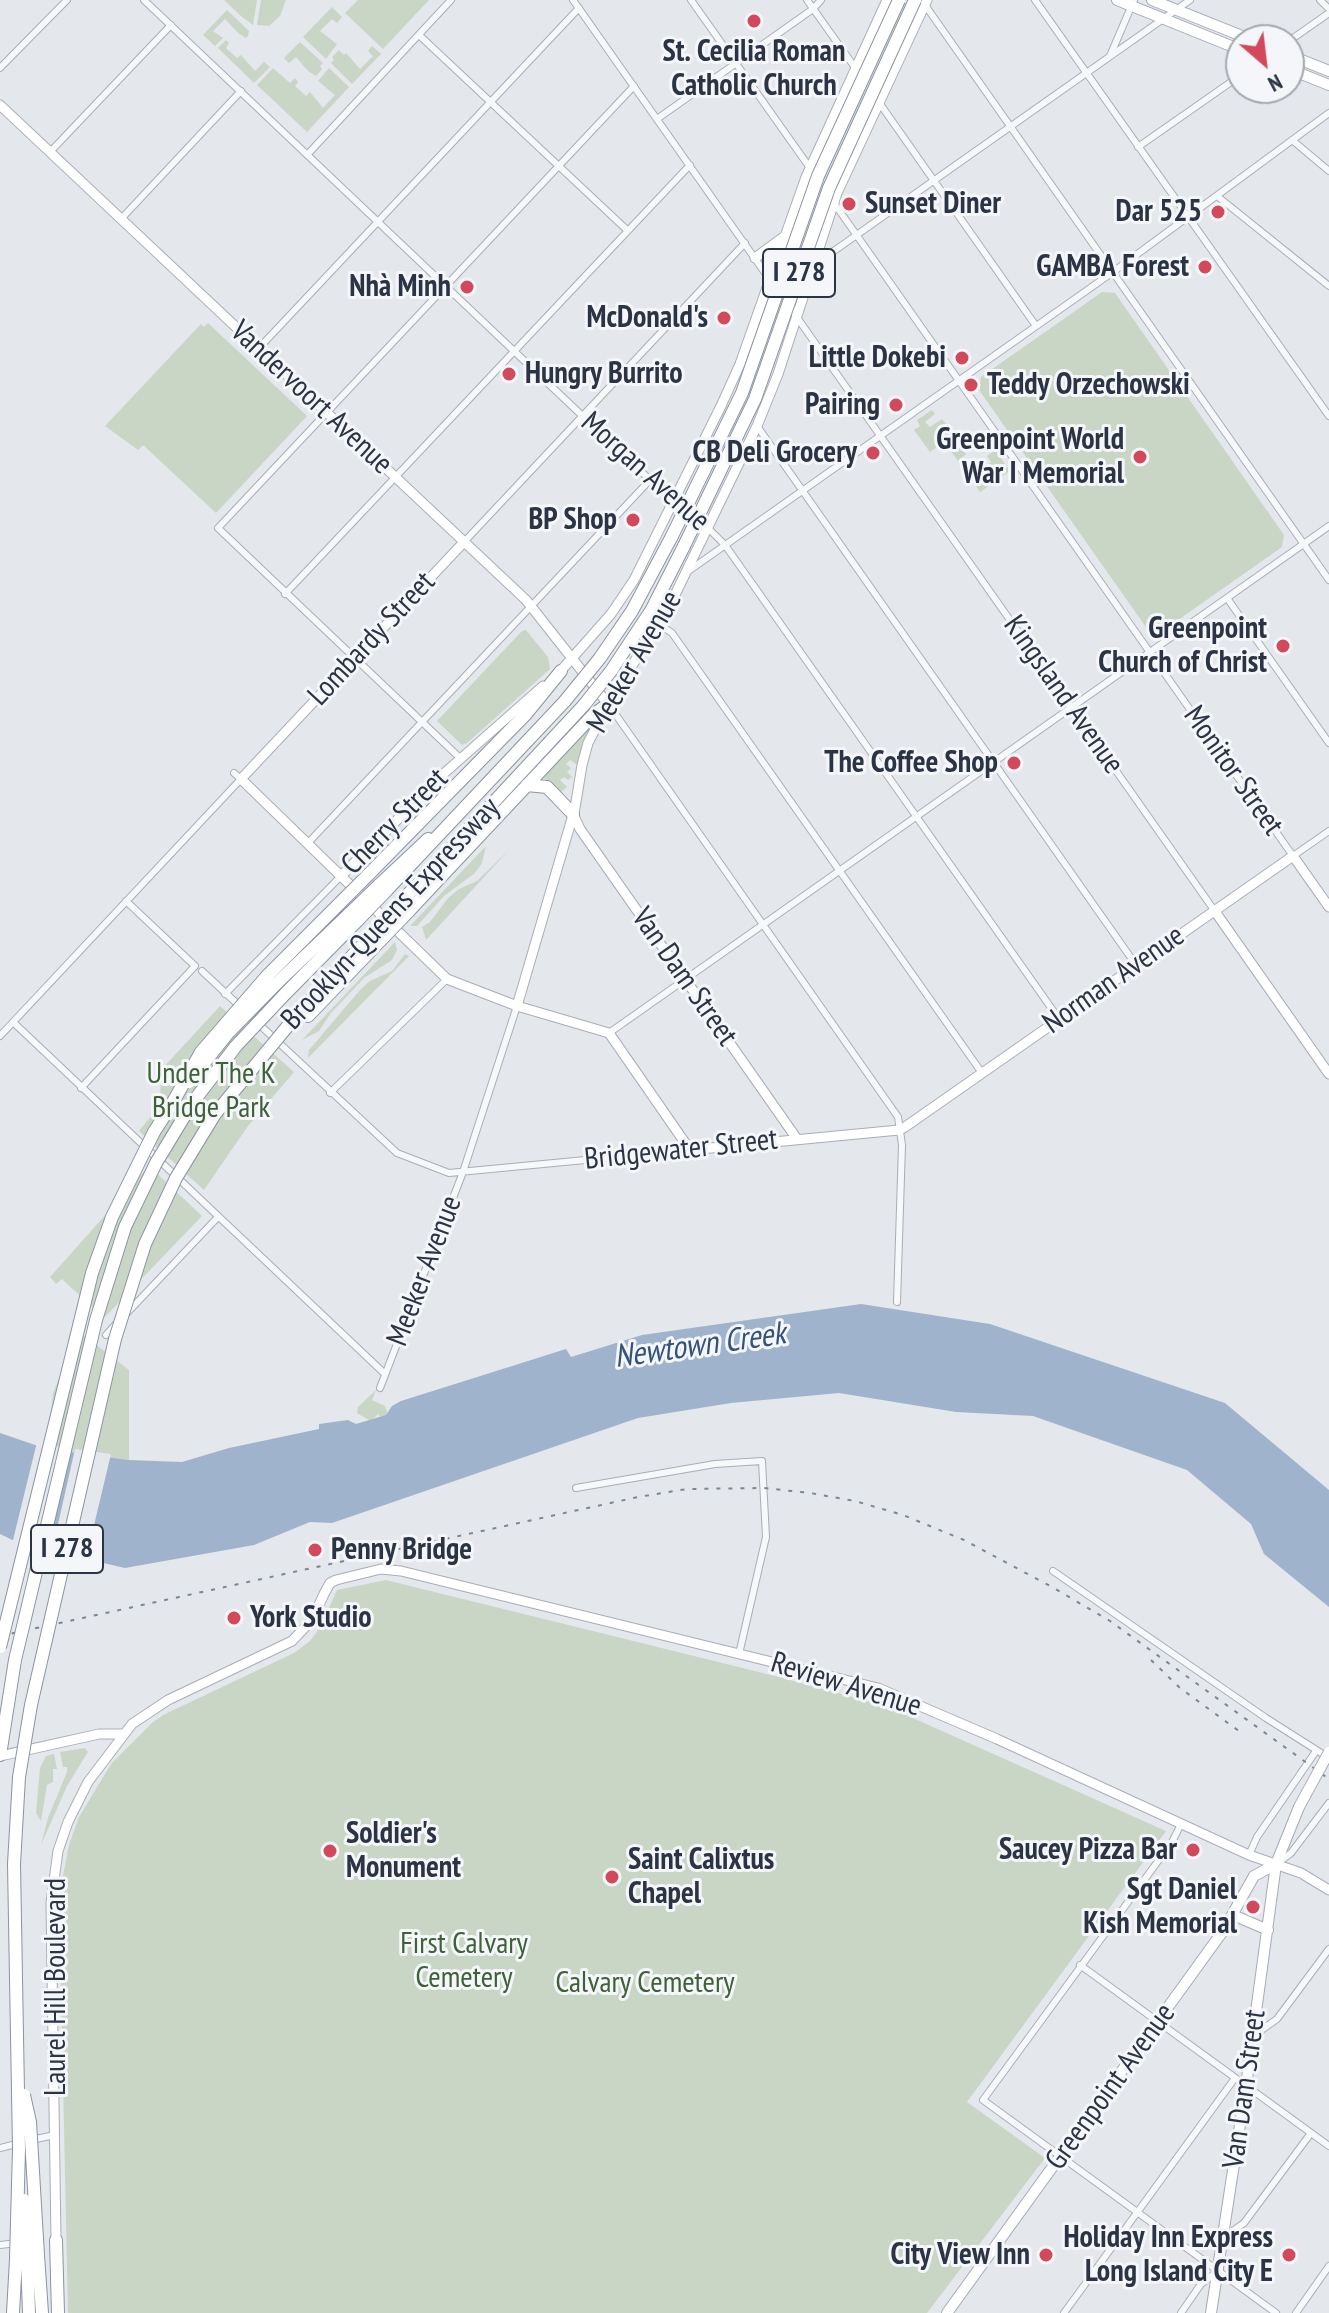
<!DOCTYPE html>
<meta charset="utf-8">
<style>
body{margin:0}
#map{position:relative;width:1329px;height:2313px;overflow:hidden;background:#e4e7ec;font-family:"PT Sans Narrow",sans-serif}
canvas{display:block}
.north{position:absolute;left:1225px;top:24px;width:80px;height:80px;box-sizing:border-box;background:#f4f6f9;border:2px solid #a4a8b1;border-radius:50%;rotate:152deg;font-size:22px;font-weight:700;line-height:32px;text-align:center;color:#2b3445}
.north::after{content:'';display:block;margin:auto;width:28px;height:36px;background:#d1495b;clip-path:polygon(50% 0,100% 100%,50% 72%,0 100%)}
</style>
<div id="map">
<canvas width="1329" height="2313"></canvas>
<div class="north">N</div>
</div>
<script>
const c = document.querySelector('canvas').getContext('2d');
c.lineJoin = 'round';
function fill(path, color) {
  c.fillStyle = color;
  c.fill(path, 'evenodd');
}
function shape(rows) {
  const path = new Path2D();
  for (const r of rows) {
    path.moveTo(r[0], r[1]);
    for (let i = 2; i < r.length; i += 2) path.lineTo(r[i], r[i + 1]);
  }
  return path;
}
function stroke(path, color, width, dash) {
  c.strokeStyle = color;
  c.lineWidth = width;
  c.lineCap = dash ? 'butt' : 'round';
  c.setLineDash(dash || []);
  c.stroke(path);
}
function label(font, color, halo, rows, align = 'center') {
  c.font = font + ' "PT Sans Narrow",sans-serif';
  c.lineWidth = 6;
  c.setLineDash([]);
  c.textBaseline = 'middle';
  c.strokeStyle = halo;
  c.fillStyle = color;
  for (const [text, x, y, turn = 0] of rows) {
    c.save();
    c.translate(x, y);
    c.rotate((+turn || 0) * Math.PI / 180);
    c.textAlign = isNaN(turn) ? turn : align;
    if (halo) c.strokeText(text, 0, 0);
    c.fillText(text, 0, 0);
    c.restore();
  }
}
fill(shape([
 [224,0,257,0,253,25,241,16],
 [261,0,286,0,280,16,269,26,257,25],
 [358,0,429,0,383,49,345,13],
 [332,7,342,17,337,23,332,19,320,31,337,44,326,59,303,37],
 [227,10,249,31,248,36,246,38,238,33,225,19,213,31,223,38,215,46,203,35],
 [226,40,229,43,226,48,237,58,241,55,255,71,264,62,270,67,254,83,218,48],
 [300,42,323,63,320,66,322,69,316,76,308,71,296,57,289,63,284,58],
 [372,46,381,54,352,84,331,63,334,60,332,57,339,50,344,55,346,53,360,69,373,56,368,51],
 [273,68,290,83,295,78,298,82,295,86,306,96,310,92,323,108,335,95,318,81,329,68,349,87,307,132,257,85],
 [1102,292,1115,293,1284,535,1282,547,1161,632,1148,630,979,390,981,377],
 [208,323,307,416,216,513,143,445,138,450,105,426,201,324,204,327],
 [932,410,935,414,925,422,930,427,942,419,948,427,945,429,966,454,958,461,944,442,930,452,914,430,920,426,917,420],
 [995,450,1010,471,980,492,963,467,969,463,972,466,978,462,983,468,991,462,987,456],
 [526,630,548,657,550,669,467,743,462,745,437,721,522,631],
 [591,724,593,726,579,766,570,760,566,764,571,768,567,772,572,777,568,780,564,777,560,780,567,787,561,792,542,776],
 [486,846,482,863,475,873,444,896,417,926,410,926],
 [510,849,509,850,426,940,422,927,430,922,448,898,459,889,477,881],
 [395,942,397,950,392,960,364,978,331,1013,319,1031,302,1040],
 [405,954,409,956,308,1058,309,1050,360,990,370,981,392,971],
 [220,1006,294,1072,248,1126,204,1190,139,1131,160,1105,161,1070],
 [149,1166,202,1216,104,1318,62,1279,56,1284,50,1277],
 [78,1331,129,1370,129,1460,47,1449,53,1393],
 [376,1390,372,1400,385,1406,389,1418,382,1419,378,1414,371,1421,357,1413,358,1407],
 [386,1580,775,1676,886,1706,1166,1831,967,2102,1045,2158,927,2313,68,2313,59,1896,69,1845,79,1817,111,1764,152,1723,163,1715,294,1653,310,1641,321,1626,337,1590],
 [85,1748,88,1752,67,1786,41,1845,48,1818,67,1772,67,1767,63,1767,60,1752],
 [54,1754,57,1769,53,1769,53,1782,47,1785,41,1821,36,1813,40,1768,46,1756]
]), '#c9d6c5');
fill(shape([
 [861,1304,990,1324,1225,1403,1329,1490,1329,1607,1264,1554,1251,1524,1187,1470,1033,1416,956,1412,839,1393,731,1403,638,1418,332,1523,310,1522,254,1545,125,1568,21,1544,0,1534,0,1433,47,1449,129,1460,182,1462,229,1448,319,1429,319,1424,348,1420,356,1424,386,1415,392,1406,401,1401,566,1349,571,1357,642,1335]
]), '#9fb4cc');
fill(shape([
 [37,1442,71,1449,46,1554,12,1544],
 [75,1449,111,1454,85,1563,51,1555]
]), '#e4e7ec');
const minor = shape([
 [144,0,650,480,698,520],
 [573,0,770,280],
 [691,0,810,168],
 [807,0,856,69],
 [1035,0,1329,416],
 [1320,0,1329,9],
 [925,5,1329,580],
 [419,35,627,230],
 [1289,41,1329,13],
 [1110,56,1134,0],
 [0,68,67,0],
 [878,101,1036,326],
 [657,119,813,9,821,0],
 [1292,140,1329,171],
 [1138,147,1241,75],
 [50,152,171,25],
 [307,155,451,0],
 [1217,196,1329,286],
 [834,203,1293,856,1329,831],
 [121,219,241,91],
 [814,265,1190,0],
 [779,287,784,292,796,316,1214,910],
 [259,348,579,8],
 [757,426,1136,965],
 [707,527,725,545,1059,1019],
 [464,542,745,243],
 [687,572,1113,272,1329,113],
 [285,594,690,165],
 [1227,598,1329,743],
 [659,624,672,633,982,1073],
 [609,705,898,1117,902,1145,897,1302],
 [460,758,218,528,634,86],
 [308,843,650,480],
 [202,971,397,1153,449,1173,690,1150],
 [225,994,342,875],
 [13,1022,385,1374],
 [609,1033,1329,526],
 [0,1036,241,779,234,773],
 [81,1088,195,966,126,901],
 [330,1093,447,979],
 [127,1313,218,1217],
 [106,1335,116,1324],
 [380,1388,463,1172,517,1006],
 [576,1488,715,1464,762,1461,766,1537,739,1654],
 [1053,1571,1266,1718,1329,1758],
 [1181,1824,1172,1842,983,2100,1276,2313],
 [1249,1855,1257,1837,1316,1751],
 [1279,1862,1291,1853,1329,1803],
 [1080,1965,1329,2146],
 [1253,2036,1277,2019,1329,1949],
 [31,2140,55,2135],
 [0,2148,20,2143],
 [1223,2238,1244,2223,1311,2133],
 [0,2245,17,2243],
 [1064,2313,1235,2078],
 [1181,2313,1201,2284,1218,2271],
 [1296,2313,1329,2266]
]);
const secondary = shape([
 [0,105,526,600,608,704],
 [755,258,785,236],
 [464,542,241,779,447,979,517,1006,609,1033,690,1150,899,1130,905,1127,1293,856,1329,907],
 [558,674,611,614,634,580,721,406,740,364,806,177,887,0],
 [573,814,580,829,797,1139],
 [342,875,441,776,543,686],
 [1214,910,1329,1074],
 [517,1006,575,808,582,765,588,743,608,704,670,605,757,426,778,374,837,193,927,0],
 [0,1756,99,1734,122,1734],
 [56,2240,51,1903,58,1851,68,1822,88,1782,132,1724,168,1700,292,1641,312,1620,324,1594,330,1583,336,1580,381,1569,401,1571,878,1688,997,1739,1249,1855,1301,1873,1329,1890]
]);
const primary = shape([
 [1117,0,1241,50],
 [1152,0,1252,40],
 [1289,55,1329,71],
 [1289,69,1329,85],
 [1233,1915,1268,1930],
 [947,2313,1223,1931,1254,1876,1276,1864],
 [1211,2313,1246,2086,1276,1864,1299,1807]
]);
const motorway = shape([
 [600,658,632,611,672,536],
 [611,671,652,609,684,546],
 [527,785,547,787,573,814],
 [368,875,526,714,561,671],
 [379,885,428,839],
 [386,891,565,701],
 [399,904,584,705],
 [408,912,593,715,608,704],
 [267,976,340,903],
 [276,984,350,913],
 [285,994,358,920],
 [301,1010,373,934],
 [308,1016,380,941],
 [154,1132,172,1104],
 [0,1755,15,1660],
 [56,2240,58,2313],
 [38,2255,42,2313],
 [27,2257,29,2313],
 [13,2313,16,2259]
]);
stroke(minor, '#a9aeb7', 8);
stroke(secondary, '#a9aeb7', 11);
stroke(primary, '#a3abb8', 12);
stroke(motorway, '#8b94a3', 14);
stroke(minor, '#f7f8fa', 6);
stroke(secondary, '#fff', 9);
stroke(primary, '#fff', 10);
stroke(motorway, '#fff', 12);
stroke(shape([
 [0,1636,638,1497,687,1489,764,1488,810,1493,855,1501,903,1515,964,1540,1052,1587,1110,1621,1329,1779],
 [1151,1660,1180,1688,1243,1734]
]), '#7d8696', 2, [4, 8]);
const primaryBridge = shape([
 [1299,1807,1329,1752]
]);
const motorwayBridge = shape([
 [672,536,742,393,818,176,899,0],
 [684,546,755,399,829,188,915,0],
 [565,701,600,658],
 [584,705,611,671],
 [340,903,368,875],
 [350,913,379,885],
 [358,920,386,891],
 [373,934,399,904],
 [380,941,408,912],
 [189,1082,228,1033,276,984],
 [172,1104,201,1052,267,976],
 [0,1647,92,1273,112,1217,154,1132],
 [15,1660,96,1320,125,1227,156,1163,193,1102,236,1046,285,994],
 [24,2095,30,2122,38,2255],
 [24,2200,27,2257],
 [16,2259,19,2149,14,1864,19,1777,31,1705,115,1339,145,1244,176,1178,215,1114,301,1010]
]);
stroke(primaryBridge, '#a3abb8', 12, []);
stroke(motorwayBridge, '#8b94a3', 14, []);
stroke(primaryBridge, '#fff', 10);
stroke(motorwayBridge, '#fff', 12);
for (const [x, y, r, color] of [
 [754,21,8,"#d1495b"],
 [849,204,8,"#d1495b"],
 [1218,212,8,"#d1495b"],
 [1205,267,8,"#d1495b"],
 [467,287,8,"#d1495b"],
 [724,318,8,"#d1495b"],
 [962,358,8,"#d1495b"],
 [509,374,8,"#d1495b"],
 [971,385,8,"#d1495b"],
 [896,405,8,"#d1495b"],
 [873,453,8,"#d1495b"],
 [1140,457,8,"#d1495b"],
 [633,520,8,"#d1495b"],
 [1283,646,8,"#d1495b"],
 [1014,763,8,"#d1495b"],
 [315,1550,8,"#d1495b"],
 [234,1618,8,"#d1495b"],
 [1193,1850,8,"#d1495b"],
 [330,1851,8,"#d1495b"],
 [612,1877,8,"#d1495b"],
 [1253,1907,8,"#d1495b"],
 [1046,2255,8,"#d1495b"],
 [1289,2255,8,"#d1495b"]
]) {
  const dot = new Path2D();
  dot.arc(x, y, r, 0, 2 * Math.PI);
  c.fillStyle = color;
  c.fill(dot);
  stroke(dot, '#f4f6f9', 3);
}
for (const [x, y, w] of [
 [799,273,72],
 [67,1549,72]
]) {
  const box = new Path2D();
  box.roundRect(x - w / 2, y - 24, w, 48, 6);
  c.fillStyle = '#f4f6f9';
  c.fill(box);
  stroke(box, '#2b3445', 2);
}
label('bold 28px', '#2b3445', null, [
 ["I 278",799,273],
 ["I 278",67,1549]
]);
label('bold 30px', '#2b3445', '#f4f6f9', [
 ["St. Cecilia Roman",754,52,"center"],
 ["Catholic Church",754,86,"center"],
 ["Sunset Diner",865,204,"left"],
 ["Dar 525",1202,212],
 ["GAMBA Forest",1189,267],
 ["Nhà Minh",451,287],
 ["McDonald's",708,318],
 ["Little Dokebi",946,358],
 ["Hungry Burrito",525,374,"left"],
 ["Teddy Orzechowski",987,385,"left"],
 ["Pairing",880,405],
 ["Greenpoint World",1124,440],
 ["War I Memorial",1124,474],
 ["CB Deli Grocery",857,453],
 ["BP Shop",617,520],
 ["Greenpoint",1267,629],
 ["Church of Christ",1267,663],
 ["The Coffee Shop",998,763],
 ["Penny Bridge",331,1550,"left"],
 ["York Studio",250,1618,"left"],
 ["Soldier's",346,1834,"left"],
 ["Monument",346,1868,"left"],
 ["Saucey Pizza Bar",1177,1850],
 ["Saint Calixtus",628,1860,"left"],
 ["Chapel",628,1894,"left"],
 ["Sgt Daniel",1237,1890],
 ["Kish Memorial",1237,1924],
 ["Holiday Inn Express",1273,2238],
 ["Long Island City E",1273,2272],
 ["City View Inn",1030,2255]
], 'right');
label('30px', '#2b3445', '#f4f6f9', [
 ["Vandervoort Avenue",311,398,43],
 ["Morgan Avenue",645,472,42],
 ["Lombardy Street",372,639,-47],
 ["Meeker Avenue",635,662,-60],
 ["Kingsland Avenue",1063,695,55],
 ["Monitor Street",1233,771,55],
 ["Cherry Street",395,822,-45],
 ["Brooklyn-Queens Expressway",391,914,-47],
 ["Van Dam Street",684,977,55],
 ["Norman Avenue",1114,980,-35],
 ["Bridgewater Street",681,1150,-6],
 ["Meeker Avenue",425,1271,-69],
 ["Review Avenue",846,1685,17],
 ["Laurel Hill Boulevard",56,1987,-90],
 ["Greenpoint Avenue",1111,2087,-54],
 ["Van Dam Street",1245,2089,-82]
]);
label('30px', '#3f6138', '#f4f6f9', [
 ["Under The K",211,1074],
 ["Bridge Park",211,1108],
 ["First Calvary",464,1944],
 ["Cemetery",464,1978],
 ["Calvary Cemetery",645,1983]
]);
label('italic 32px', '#34527a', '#f4f6f9', [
 ["Newtown Creek",700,1346,-8]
]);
</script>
